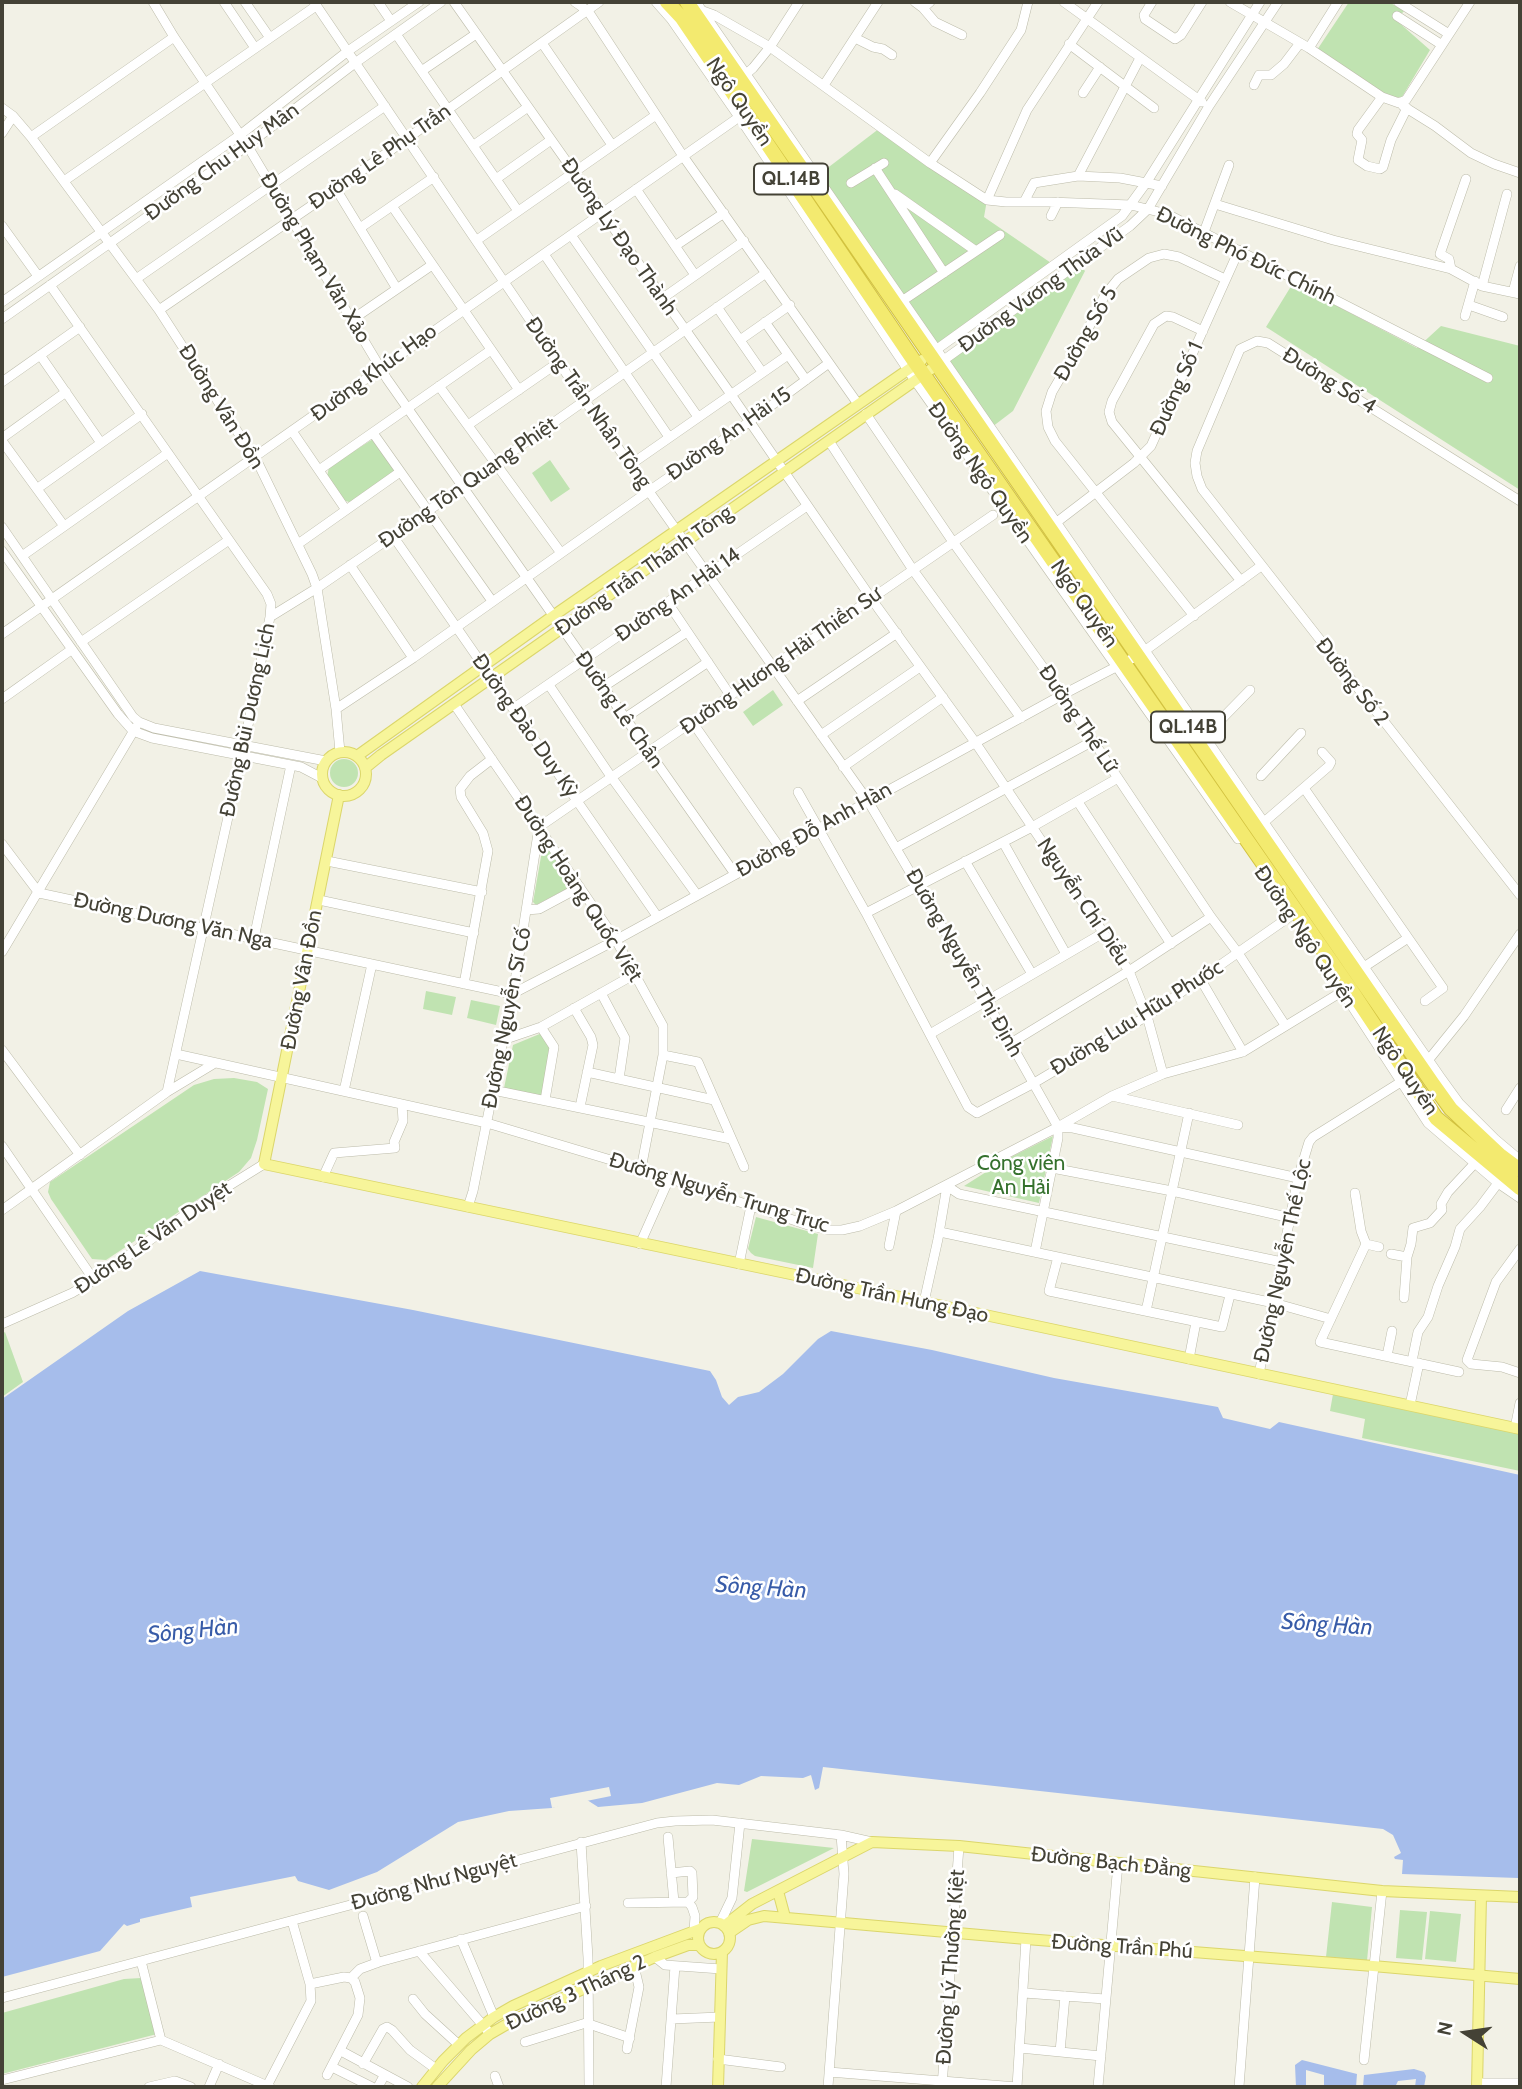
<!DOCTYPE html>
<meta charset="utf-8">
<style>
body{margin:0}
#map{position:relative;width:1522px;height:2089px;overflow:hidden;background:#f2f1e6;font-family:Cabin,sans-serif}
canvas{display:block}
.frame{position:absolute;inset:0;border:4px solid #444236;pointer-events:none}
.north{position:absolute;left:1431px;top:1998px;width:70px;height:70px;-webkit-text-stroke:5px #fff;paint-order:stroke;rotate:282deg;font-size:19px;font-weight:700;line-height:28px;text-align:center;color:#444236}
.north::after{content:'';display:block;margin:auto;width:24px;height:32px;background:#444236;clip-path:polygon(50% 0,100% 100%,50% 72%,0 100%)}
</style>
<div id="map">
<canvas width="1522" height="2089"></canvas>
<div class="frame"></div>
<div class="north">N</div>
</div>
<script>
const c = document.querySelector('canvas').getContext('2d');
c.lineJoin = 'round';
function fill(path, color) {
  c.fillStyle = color;
  c.fill(path, 'evenodd');
}
function shape(rows) {
  const path = new Path2D();
  for (const r of rows) {
    if (r.length === 3) {
      path.moveTo(r[0] + r[2], r[1]);
      path.arc(r[0], r[1], r[2], 0, 2 * Math.PI);
      continue;
    }
    path.moveTo(r[0], r[1]);
    for (let i = 2; i < r.length; i += 2) path.lineTo(r[i], r[i + 1]);
  }
  return path;
}
function stroke(path, color, width, dash) {
  c.strokeStyle = color;
  c.lineWidth = width;
  c.lineCap = dash ? 'butt' : 'round';
  c.setLineDash(dash || []);
  c.stroke(path);
}
function label(font, color, halo, rows, align = 'center') {
  c.font = font + ' Cabin,sans-serif';
  c.lineWidth = 5;
  c.setLineDash([]);
  c.textBaseline = 'middle';
  c.strokeStyle = halo;
  c.fillStyle = color;
  for (const [text, x, y, turn = 0] of rows) {
    c.save();
    c.translate(x, y);
    c.rotate((+turn || 0) * Math.PI / 180);
    c.textAlign = isNaN(turn) ? turn : align;
    if (halo) c.strokeText(text, 0, 0);
    c.fillText(text, 0, 0);
    c.restore();
  }
}
fill(shape([
 [1349,2,1389,2,1404,11,1396,20,1430,50,1402,97,1390,98,1317,50],
 [880,128,987,200,984,217,1054,265,937,350,817,176],
 [1078,263,1085,271,1013,411,992,427,944,360],
 [1293,283,1417,348,1441,326,1520,346,1520,490,1266,327],
 [373,439,394,467,394,471,352,503,343,500,327,477,329,467],
 [550,460,570,489,551,502,532,473],
 [773,690,783,705,753,726,743,712],
 [344,773,14],
 [550,848,572,881,572,886,536,905,533,902,542,851],
 [426,991,456,997,452,1015,423,1009],
 [471,1000,500,1006,496,1025,467,1018],
 [542,1033,551,1046,543,1096,504,1088,513,1045],
 [234,1078,257,1082,268,1089,257,1140,251,1158,239,1172,106,1260,92,1259,51,1199,48,1192,50,1182,194,1085,214,1079],
 [1053,1136,1039,1203,964,1186,1005,1160],
 [756,1217,818,1234,813,1268,755,1256,751,1253,748,1249],
 [5,1332,23,1382,2,1397,2,1334],
 [1333,1394,1520,1433,1520,1471,1362,1438,1365,1419,1330,1411],
 [752,1839,834,1848,747,1892,744,1891],
 [1332,1902,1372,1907,1367,1961,1326,1957],
 [1400,1910,1427,1912,1422,1960,1396,1958],
 [1430,1911,1461,1914,1456,1962,1425,1959],
 [141,1978,157,2034,2,2074,2,2013,124,1979]
]), '#c0e3b1');
fill(shape([
 [200,1271,413,1310,710,1371,716,1380,722,1397,729,1405,738,1397,759,1392,783,1374,818,1339,831,1331,932,1350,1054,1378,1218,1407,1223,1418,1270,1429,1279,1422,1520,1475,1520,1876,1518,1878,1402,1874,1403,1860,1395,1859,1394,1857,1401,1853,1393,1835,1383,1829,823,1767,819,1788,815,1790,811,1775,803,1778,761,1776,739,1785,717,1783,642,1803,598,1807,584,1798,552,1808,509,1811,458,1822,377,1872,329,1890,298,1881,295,1876,190,1897,192,1907,140,1919,140,1922,127,1926,124,1924,100,1951,2,1977,2,1399,128,1311],
 [1302,2060,1357,2074,1356,2087,1324,2085,1324,2075,1306,2070,1306,2087,1296,2087,1295,2065],
 [1414,2069,1424,2072,1426,2076,1424,2087,1415,2087,1416,2079,1398,2081,1395,2087,1363,2087,1364,2075]
]), '#a6bdeb');
fill(shape([
 [609,1787,611,1796,552,1808,550,1798]
]), '#f2f1e6');
const minor = shape([
 [153,2,174,37,247,145,387,379,735,874],
 [224,2,255,48],
 [245,2,270,38],
 [314,2,585,401,868,801,1005,1033,1058,1127,1058,1138,1035,1252],
 [378,2,391,21],
 [454,2,730,393,878,608,975,742,1129,971,1147,1016,1163,1074],
 [575,2,588,11,683,156,858,404],
 [656,2,671,19,739,117,918,385,1238,839],
 [696,2,1441,1078,1459,1103,1495,1139,1520,1160],
 [915,2,923,8,930,2],
 [1064,2,1202,102],
 [1152,2,1144,15,1145,19,1175,39,1181,35,1202,2],
 [1230,2,1309,48,1382,97,1399,103,1406,100,1470,2],
 [1398,2,1449,34],
 [923,8,935,22,962,35],
 [703,11,714,15,770,47,930,163,987,200,1006,202,1049,202,1131,205,1167,214,1488,378],
 [1397,16,1442,45],
 [396,34,518,211],
 [855,38,873,47,883,49,892,55],
 [542,43,612,145],
 [1069,44,1154,108],
 [1309,48,1338,2],
 [423,70,476,34],
 [746,74,753,68,770,47,799,2],
 [824,85,878,2],
 [1254,85,1259,75,1271,75,1284,64,1300,43],
 [1083,93,1100,67],
 [1382,97,1358,130,1357,134,1362,140,1358,160,1367,166,1380,169,1383,167,1391,140,1407,108],
 [1403,106,1435,126,1471,153,1494,164,1520,173],
 [2,108,13,116,31,137,159,310,259,465,312,574,317,588,336,709,340,752],
 [2,133,13,116],
 [31,137,174,37],
 [474,145,528,107],
 [930,163,980,93,1021,30,1028,2],
 [875,168,944,273],
 [1078,176,1140,58],
 [496,179,551,140],
 [64,181,316,6],
 [851,183,884,163],
 [336,189,397,289],
 [636,189,695,275],
 [895,194,976,251],
 [987,200,1027,110,1098,2],
 [1024,202,1034,183,1078,176,1120,178,1162,186],
 [1215,204,1333,240,1451,269,1482,286,1520,294],
 [392,206,519,390],
 [1051,216,1058,202],
 [2,226,38,276],
 [360,228,434,177],
 [1204,232,1229,165],
 [571,235,698,417],
 [477,240,656,115],
 [675,246,724,213],
 [544,254,669,437],
 [1451,269,1449,259,1440,254,1466,179],
 [136,279,385,106],
 [50,285,267,594,271,604,270,617,244,745,167,1092],
 [1482,286,1507,194],
 [1513,292,1520,266],
 [663,298,744,241],
 [902,301,1000,235],
 [2,302,240,135,348,51,419,2],
 [1469,305,1503,317],
 [717,307,762,372],
 [159,310,336,189,599,2],
 [1465,316,1475,281],
 [2,319,232,157,355,63,441,2],
 [353,319,432,265],
 [765,322,806,380],
 [1203,331,1173,317,1166,316,1154,324,1112,401,1109,412,1112,422,1241,581],
 [740,340,790,305],
 [933,352,1122,216,1146,183,1260,2],
 [40,355,101,443],
 [941,362,1130,226,1148,209,1209,106,1278,2],
 [2,382,80,327],
 [439,386,561,553],
 [866,414,953,542,1055,684,1211,917,1238,953,1285,1025],
 [468,425,559,362],
 [292,431,346,510],
 [373,433,492,601],
 [2,438,66,392],
 [2,441,64,526],
 [829,441,913,570,1021,718],
 [630,465,788,355],
 [319,470,491,350],
 [38,488,142,414],
 [1520,501,1268,343,1257,341,1240,349,1197,451,1195,463,1197,476,1202,489,1520,895],
 [1053,525,1134,463,1151,446,1239,250],
 [2,527,133,717,139,722,154,728,326,761],
 [393,536,657,916],
 [298,544,400,472],
 [2,551,118,714,133,731,152,738,301,767,322,778],
 [22,556,168,453],
 [350,565,413,658],
 [668,603,730,695],
 [1194,616,1055,441,1048,427,1046,411,1052,392,1083,339,1105,295,1118,279,1149,258,1164,254,1179,257,1225,279],
 [270,617,317,588,384,542,766,273],
 [2,634,742,115],
 [81,642,229,540],
 [549,685,612,778,697,895],
 [603,687,687,632],
 [2,699,71,650],
 [797,701,897,633],
 [454,704,616,940,663,1026,663,1055,641,1169],
 [514,708,807,506],
 [336,709,413,658,649,491,749,422,829,363],
 [625,718,708,662],
 [693,723,780,848],
 [821,735,920,667],
 [1204,737,1250,690],
 [843,767,943,697],
 [1261,776,1301,733],
 [1304,788,1443,988,1425,1001],
 [798,792,866,913,968,1107,977,1113,1034,1083,1147,1016,1292,915],
 [1078,802,1171,944],
 [1263,823,1329,766,1331,762,1322,752],
 [539,827,993,515],
 [1003,842,1066,954],
 [2,844,39,893,512,994,616,940,1062,695,1139,655,1261,566],
 [896,848,1093,741],
 [327,861,482,892],
 [965,861,1032,974],
 [319,900,474,933],
 [526,910,539,909,580,887],
 [866,913,1032,827,1118,778],
 [254,938,291,765],
 [2,952,136,727],
 [1322,960,1428,1123,1498,1183,1520,1198],
 [1364,967,1408,938],
 [1201,980,1243,1052],
 [464,984,488,851,483,833,461,797,460,789,470,776,492,759],
 [601,993,625,1038,619,1079],
 [574,1008,591,1037,593,1045,580,1107],
 [541,1027,554,1047,545,1100],
 [930,1034,1103,933],
 [503,1040,541,1027,635,974],
 [1011,1043,1129,971,1211,917],
 [2,1050,80,1155],
 [176,1054,487,1123,641,1169,808,1225,829,1230,842,1230,860,1226,896,1211,1058,1127,1112,1096,1163,1074,1243,1052,1343,991],
 [663,1055,698,1062,744,1167],
 [1426,1063,1464,1016,1520,934],
 [587,1072,714,1100],
 [493,1090,731,1139],
 [344,1091,372,964],
 [1112,1096,1238,1125],
 [1506,1110,1520,1088],
 [1058,1127,1073,1128,1298,1178],
 [2,1146,94,1280],
 [1052,1168,1172,1191,1291,1218],
 [323,1177,334,1153,395,1148,394,1142,403,1121,402,1104],
 [1355,1193,1361,1231,1366,1244],
 [468,1207,473,1191,516,975,539,827],
 [2,1210,167,1092,215,1063],
 [940,1232,1274,1303,1331,1319],
 [640,1244,669,1179],
 [889,1246,896,1211],
 [1379,1247,1366,1244,1320,1342,1459,1372],
 [1520,1249,1496,1282,1467,1360,1471,1364,1502,1367,1520,1373],
 [1391,1254,1407,1257,1411,1244,1413,1228,1430,1223,1442,1210,1441,1204,1448,1192,1475,1163],
 [1058,1257,1049,1291,1222,1327,1230,1295],
 [739,1264,751,1206],
 [1404,1298,1407,1257],
 [924,1302,938,1239,947,1186,959,1194,1282,1262],
 [1146,1311,1189,1113],
 [2,1324,72,1293,94,1280,206,1200,264,1164],
 [1387,1356,1392,1331],
 [1189,1359,1196,1322],
 [1412,1361,1418,1332,1428,1317,1438,1286,1455,1247,1460,1229,1480,1207,1498,1183],
 [1259,1374,1298,1178,1309,1142,1313,1137,1404,1080],
 [1410,1405,1419,1363],
 [1515,1428,1520,1403],
 [668,1837,674,1902],
 [581,1842,588,1958,589,2087],
 [671,1873,690,1871,692,1873,693,1897,688,1902],
 [628,1903,688,1902,692,1907,695,1916,694,1931],
 [363,1916,377,1963],
 [720,1923,732,1898,740,1823],
 [461,1939,494,2017],
 [419,1951,487,2030],
 [655,1957,665,1965,721,1969],
 [141,1961,161,2040],
 [351,1978,360,1969,379,1962,586,1906],
 [310,1984,344,1977,351,1978],
 [1024,1993,1105,1999],
 [2,1998,657,1823,675,1821,712,1820,841,1835,872,1842],
 [413,1999,425,2014,459,2045],
 [672,2019,720,2017],
 [589,2024,630,2038],
 [525,2042,589,2022],
 [1020,2048,1101,2056],
 [627,2049,639,1987,634,1966],
 [341,2051,408,2087],
 [1060,2052,1065,1996],
 [718,2059,781,2067],
 [1364,2060,1382,1891],
 [363,2064,383,2029,387,2027,392,2030,410,2050,436,2069],
 [332,2067,372,2087],
 [829,2072,1017,2087],
 [327,2075,358,2015,360,1998,355,1982,351,1978],
 [495,2076,499,2087],
 [2,2080,161,2040,270,2087],
 [1477,2083,1520,2083],
 [267,2086,311,2001,310,1984,292,1921],
 [149,2087,175,2081,191,2087],
 [209,2087,219,2064],
 [378,2087,384,2076],
 [666,2087,675,1966],
 [828,2087,844,1874,841,1835],
 [942,2087,959,1846],
 [1017,2087,1026,1939],
 [1098,2087,1118,1864],
 [1239,2087,1255,1877]
]);
const major = shape([
 [344,774,22],
 [357,756,553,616,922,360],
 [365,768,381,755,937,365],
 [339,795,264,1164,910,1299,1520,1429],
 [778,1891,785,1917],
 [714,1938,16],
 [724,1926,752,1904,872,1842,959,1846,1382,1891,1520,1897],
 [729,1933,748,1920,764,1916,1026,1939,1373,1966,1520,1979],
 [422,2087,443,2061,466,2038,494,2017,513,2006,601,1966,700,1929],
 [437,2087,471,2050,490,2034,516,2019,655,1957,688,1945,699,1945],
 [718,2087,722,1952],
 [1477,2087,1481,1896]
]);
const highway = shape([
 [667,2,682,18,912,358,1349,987,1436,1118,1520,1188],
 [687,2,1433,1084,1451,1109,1501,1156,1520,1170]
]);
stroke(minor, '#bcbba9', 10);
stroke(major, '#dbd66b', 12);
stroke(highway, '#d2c240', 16);
stroke(minor, '#fff', 9);
stroke(major, '#f7f59a', 10);
stroke(highway, '#f3ea6f', 14);
for (const [x, y, w] of [
 [791,179,74],
 [1188,727,74]
]) {
  const box = new Path2D();
  box.roundRect(x - w / 2, y - 15.5, w, 31, 5);
  c.fillStyle = '#fff';
  c.fill(box);
  stroke(box, '#444236', 2);
}
label('bold 19px', '#444236', null, [
 ["QL.14B",791,179],
 ["QL.14B",1188,727]
]);
label('21px', '#444236', '#fff', [
 ["Ngô Quyền",739,102,56],
 ["Đường Lê Phụ Trần",380,157,-35],
 ["Đường Chu Huy Mân",222,162,-36],
 ["Đường Lý Đạo Thành",619,237,55],
 ["Đường Phó Đức Chính",1246,256,26],
 ["Đường Phạm Văn Xảo",315,258,59],
 ["Đường Vương Thừa Vũ",1041,290,-36],
 ["Đường Số 5",1086,334,-60],
 ["Đường Khúc Hạo",374,373,-36],
 ["Đường Số 4",1329,381,32],
 ["Đường Số 1",1177,389,-66],
 ["Đường Trần Nhân Tông",588,403,55],
 ["Đường Vân Đồn",221,407,58],
 ["Đường An Hải 15",729,434,-35],
 ["Đường Ngô Quyền",980,473,55],
 ["Đường Tôn Quang Phiệt",468,483,-35],
 ["Đường Trần Thánh Tông",644,571,-35],
 ["Đường An Hải 14",678,595,-35],
 ["Ngô Quyền",1084,604,55],
 ["Đường Hương Hải Thiền Sư",781,661,-35],
 ["Đường Số 2",1352,682,52],
 ["Đường Lê Chân",619,710,55],
 ["Đường Thế Lữ",1078,719,56],
 ["Đường Bùi Dương Lịch",248,720,-78],
 ["Đường Đào Duy Kỳ",525,726,55],
 ["Đường Đỗ Anh Hàn",814,830,-29],
 ["Đường Hoàng Quốc Việt",578,889,57],
 ["Nguyễn Chí Diểu",1083,902,56],
 ["Đường Dương Văn Nga",173,921,12],
 ["Đường Ngô Quyền",1305,937,56],
 ["Đường Nguyễn Thị Định",964,963,60],
 ["Đường Vân Đồn",302,980,-79],
 ["Đường Nguyễn Sĩ Cố",507,1018,-79],
 ["Đường Lưu Hữu Phước",1137,1018,-32],
 ["Ngô Quyền",1405,1071,56],
 ["Đường Nguyễn Trung Trực",719,1193,17],
 ["Đường Lê Văn Duyệt",153,1238,-34],
 ["Đường Nguyễn Thế Lộc",1283,1261,-78],
 ["Đường Trần Hưng Đạo",892,1296,12],
 ["Đường Bạch Đằng",1111,1863,6],
 ["Đường Như Nguyệt",434,1882,-15],
 ["Đường Trần Phú",1122,1947,4],
 ["Đường Lý Thường Kiệt",951,1967,-86],
 ["Đường 3 Tháng 2",576,1993,-25]
]);
label('21px', '#35712d', '#fff', [
 ["Công viên",1021,1164],
 ["An Hải",1021,1188]
]);
label('italic 23px', '#375ba8', '#fff', [
 ["Sông Hàn",761,1588,4],
 ["Sông Hàn",1327,1625,4],
 ["Sông Hàn",193,1631,-6]
]);
</script>
